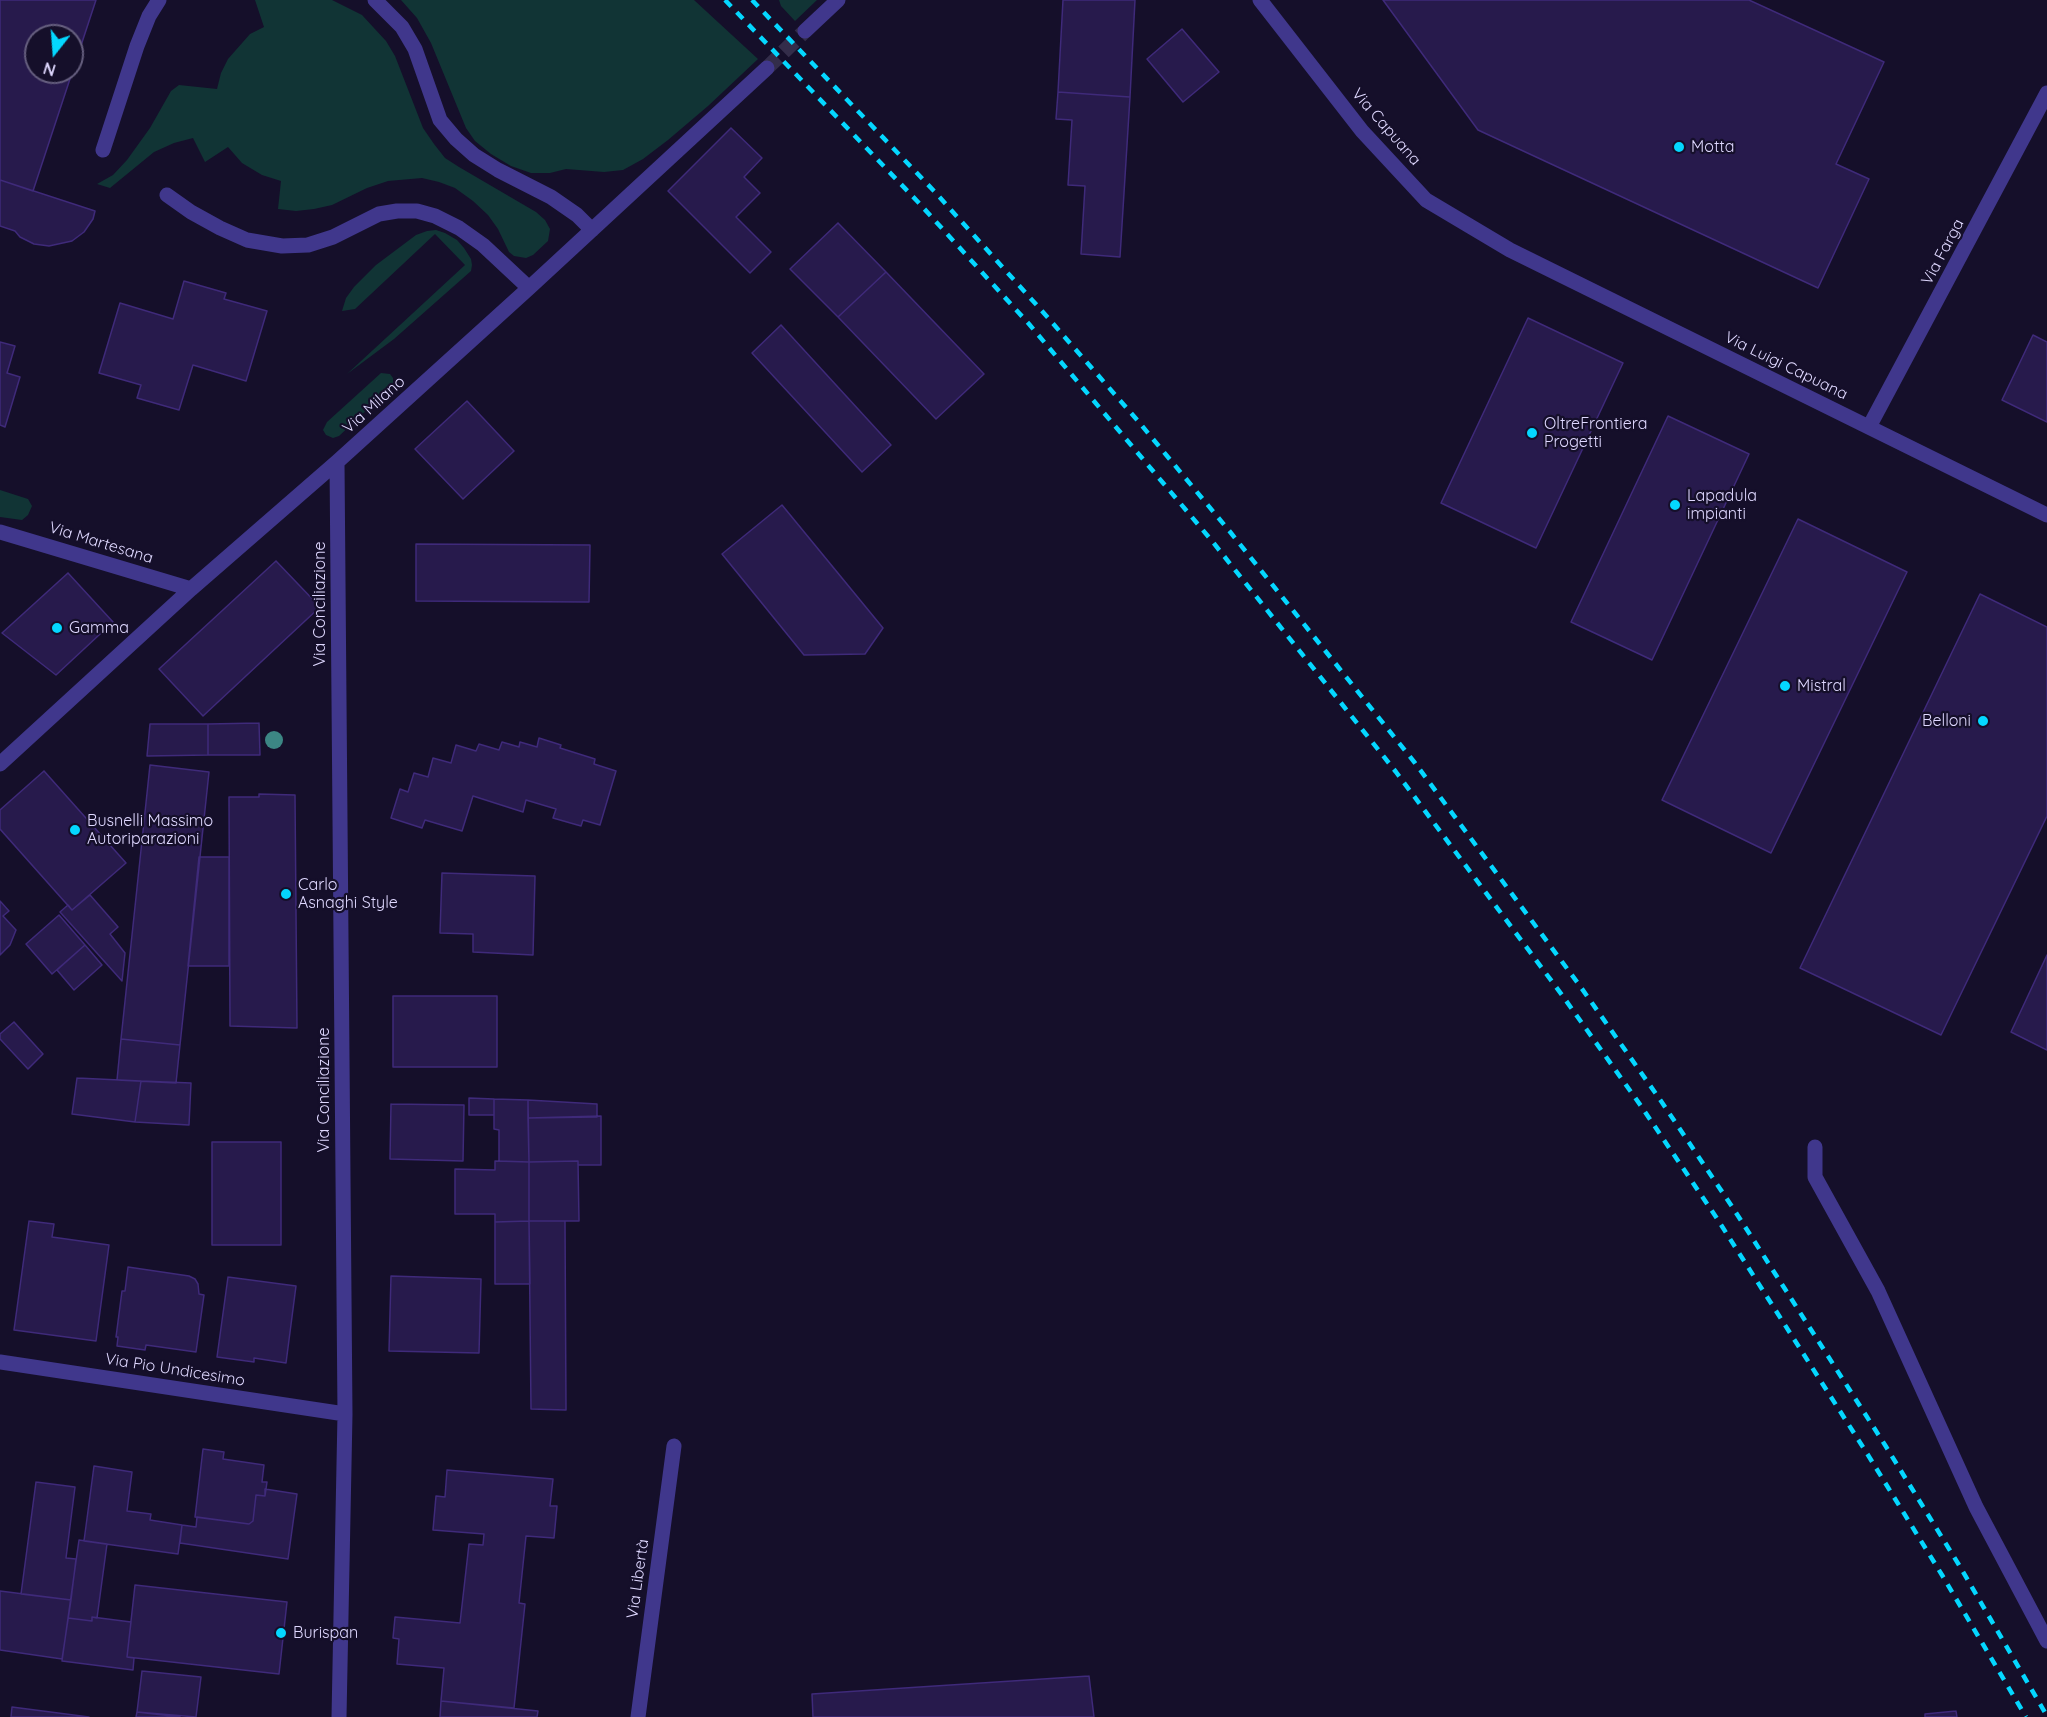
<!DOCTYPE html>
<meta charset="utf-8">
<style>
body{margin:0}
#map{position:relative;width:2047px;height:1717px;overflow:hidden;background:#150f2a;font-family:Quicksand,sans-serif}
canvas{display:block}
.north{position:absolute;left:24px;top:24px;width:60px;height:60px;box-sizing:border-box;background:#150f2a;border:2px solid #665f7f;border-radius:50%;rotate:197deg;font-size:16px;font-weight:700;line-height:24px;text-align:center;color:#dfd8ff}
.north::after{content:'';display:block;margin:auto;width:21px;height:27px;background:#04d7ff;clip-path:polygon(50% 0,100% 100%,50% 72%,0 100%)}
</style>
<div id="map">
<canvas width="2047" height="1717"></canvas>
<div class="north">N</div>
</div>
<script>
const c = document.querySelector('canvas').getContext('2d');
c.lineJoin = 'round';
function fill(path, color) {
  c.fillStyle = color;
  c.fill(path, 'evenodd');
}
function shape(rows) {
  const path = new Path2D();
  for (const r of rows) {
    path.moveTo(r[0], r[1]);
    for (let i = 2; i < r.length; i += 2) path.lineTo(r[i], r[i + 1]);
  }
  return path;
}
function stroke(path, color, width, dash) {
  c.strokeStyle = color;
  c.lineWidth = width;
  c.lineCap = dash ? 'butt' : 'round';
  c.setLineDash(dash || []);
  c.stroke(path);
}
function label(font, color, halo, rows, align = 'center') {
  c.font = font + ' Quicksand,sans-serif';
  c.lineWidth = 4.5;
  c.setLineDash([]);
  c.textBaseline = 'middle';
  c.strokeStyle = halo;
  c.fillStyle = color;
  for (const [text, x, y, turn = 0] of rows) {
    c.save();
    c.translate(x, y);
    c.rotate((+turn || 0) * Math.PI / 180);
    c.textAlign = isNaN(turn) ? turn : align;
    if (halo) c.strokeText(text, 0, 0);
    c.fillText(text, 0, 0);
    c.restore();
  }
}
fill(shape([
 [255,0,332,0,362,15,386,41,395,56,423,128,434,144,445,158,459,167,536,212,545,220,550,229,548,241,533,255,526,258,514,256,509,252,498,229,488,215,473,201,455,188,439,182,422,178,388,181,367,188,332,205,314,209,296,211,278,209,281,181,262,175,242,163,228,147,205,162,193,138,174,143,154,152,110,188,97,184,113,175,127,160,150,128,171,91,179,85,217,89,221,73,228,59,250,34,264,27],
 [401,0,694,0,758,59,708,106,668,140,643,159,623,170,604,172,566,169,550,173,531,173,511,166,491,154,475,141,466,128,431,43,417,18],
 [779,0,817,0,795,21,781,6],
 [436,230,445,233,457,240,464,248,471,259,472,265,471,271,394,339,347,374,465,265,435,234,355,309,342,311,346,298,354,287,376,265,416,235,427,231],
 [381,373,390,374,393,378,393,384,389,389,339,436,333,438,326,435,323,430,327,422],
 [0,490,28,499,32,506,28,515,22,520,0,517]
]), '#113435');
const building = shape([
 [0,0,96,0,33,191,0,180,0,0],
 [36,36,72,36,72,72,36,72,36,36],
 [1063,0,1135,0,1130,97,1058,92,1063,0],
 [1383,0,1749,0,1884,62,1836,164,1869,179,1818,288,1478,130,1383,0],
 [1182,29,1219,72,1183,102,1147,59,1182,29],
 [1058,92,1130,97,1120,257,1081,254,1085,186,1068,185,1072,120,1056,119,1058,92],
 [731,128,762,158,744,177,760,193,736,217,771,252,750,273,668,191,731,128],
 [0,180,95,211,93,219,84,232,72,241,49,246,34,244,20,237,15,231,0,226,0,180],
 [838,223,886,272,838,317,790,269,838,223],
 [886,272,984,374,936,419,838,317,886,272],
 [184,281,226,293,224,299,267,311,246,381,193,365,179,410,137,398,141,385,99,373,120,303,173,319,184,281],
 [1528,318,1623,363,1536,548,1441,503,1528,318],
 [781,325,891,445,862,472,752,353,781,325],
 [2033,335,2047,342,2047,422,2002,400,2033,335],
 [0,342,15,346,7,373,20,377,5,427,0,425,0,342],
 [467,401,514,451,463,499,415,449,467,401],
 [1668,416,1749,454,1652,660,1571,622,1668,416],
 [782,505,883,628,865,654,804,655,722,554,782,505],
 [1798,519,1907,572,1771,853,1662,800,1798,519],
 [416,544,590,545,589,602,416,601,416,544],
 [276,561,320,607,203,716,159,669,276,561],
 [68,573,113,622,56,675,2,633,68,573],
 [1980,594,2047,627,2047,816,1941,1035,1800,968,1980,594],
 [259,723,260,755,208,755,208,724,259,723],
 [150,724,208,724,208,755,147,756,150,724],
 [539,738,561,745,560,748,595,759,594,764,616,771,600,825,583,820,581,826,553,818,556,809,526,800,523,812,473,796,462,831,425,820,422,828,391,818,400,789,408,792,414,773,428,777,433,758,451,763,456,745,476,751,479,744,499,750,502,742,519,747,520,742,537,747,539,738],
 [150,765,209,772,180,1045,121,1039,150,765],
 [44,771,126,863,72,910,0,829,0,810,44,771],
 [259,794,295,795,297,1028,230,1026,229,797,259,797,259,794],
 [199,857,229,857,229,966,188,966,199,857],
 [442,873,535,876,533,955,473,952,473,934,440,933,442,873],
 [90,895,118,927,110,934,125,953,122,981,60,912,68,905,72,910,90,895],
 [0,901,9,911,3,916,16,930,10,945,0,955,0,901],
 [59,915,85,945,52,974,26,944,59,915],
 [85,945,102,965,74,990,57,970,85,945],
 [2047,955,2047,1050,2011,1032,2047,955],
 [393,996,497,996,497,1067,393,1067,393,996],
 [14,1022,43,1054,28,1069,0,1039,0,1034,14,1022],
 [121,1039,180,1045,176,1083,117,1080,121,1039],
 [77,1078,141,1081,135,1122,72,1114,77,1078],
 [141,1081,191,1083,189,1125,135,1122,141,1081],
 [469,1098,494,1099,494,1115,469,1115,469,1098],
 [494,1099,528,1100,529,1162,499,1161,499,1130,494,1129,494,1099],
 [528,1100,597,1104,597,1117,528,1118,528,1100],
 [391,1104,464,1105,463,1161,390,1159,391,1104],
 [601,1116,601,1165,578,1165,578,1161,529,1162,528,1118,601,1116],
 [212,1142,281,1142,281,1245,212,1245,212,1142],
 [495,1161,529,1162,529,1221,495,1222,495,1214,455,1214,455,1169,495,1170,495,1161],
 [578,1161,579,1221,529,1221,529,1162,578,1161],
 [29,1221,54,1224,52,1237,109,1245,96,1341,14,1330,29,1221],
 [529,1221,530,1284,495,1284,495,1222,529,1221],
 [529,1221,565,1221,566,1410,531,1409,529,1221],
 [128,1267,189,1276,195,1279,198,1284,199,1294,204,1295,196,1352,146,1345,145,1350,117,1346,118,1337,116,1337,122,1291,125,1291,128,1267],
 [391,1276,481,1279,479,1353,389,1351,391,1276],
 [228,1277,296,1286,286,1363,254,1358,254,1362,217,1357,228,1277],
 [203,1449,224,1452,223,1459,264,1465,262,1482,267,1482,265,1496,256,1495,253,1521,249,1524,195,1517,203,1449],
 [94,1466,132,1472,127,1511,151,1514,150,1520,182,1525,178,1554,84,1541,94,1466],
 [447,1470,553,1479,550,1506,557,1506,554,1538,526,1536,519,1603,525,1604,514,1708,441,1701,444,1668,397,1664,399,1639,393,1638,395,1617,460,1623,469,1544,483,1545,484,1534,433,1530,436,1496,445,1497,447,1470],
 [36,1482,75,1487,66,1558,76,1559,71,1600,21,1594,36,1482],
 [265,1489,297,1494,288,1559,180,1543,182,1525,196,1527,197,1517,249,1524,253,1521,256,1495,265,1496,265,1489],
 [79,1540,107,1544,97,1618,92,1617,92,1621,68,1618,79,1540],
 [135,1585,287,1602,279,1674,127,1657,135,1585],
 [0,1591,71,1600,62,1659,0,1650,0,1591],
 [92,1617,131,1622,127,1657,134,1658,133,1670,62,1661,68,1618,92,1621,92,1617],
 [142,1671,201,1677,196,1717,137,1712,142,1671],
 [1089,1676,1094,1717,813,1717,812,1694,1089,1676],
 [441,1701,538,1711,537,1717,440,1717,441,1701],
 [12,1707,89,1717,11,1717,12,1707],
 [1956,1711,1957,1717,1925,1717,1925,1714,1956,1711],
 [137,1712,180,1717,136,1717,137,1712]
]);
fill(building, '#271a4c');
stroke(building, '#3f2a7a', 1.5);
stroke(shape([
 [767,68,805,31]
]), '#332d4a', 15, [15, 8]);
stroke(shape([
 [375,0,402,27,415,49,440,120,456,139,474,155,498,170,551,197,577,215,592,230],
 [1260,0,1362,131,1426,200,1510,250,2047,515],
 [805,31,838,0],
 [103,150,137,46,149,16,159,0],
 [167,195,191,212,220,228,247,240,282,246,308,245,333,237,379,214,397,211,417,211,435,216,459,228,483,245,529,288],
 [1869,427,2047,93],
 [337,462,345,1414,339,1717],
 [0,532,191,589],
 [0,764,191,589,337,462,529,288,767,68],
 [1815,1147,1815,1177,1878,1291,1976,1507,2047,1641],
 [0,1362,345,1414],
 [638,1717,674,1446]
]), '#40378c', 15);
stroke(shape([
 [725,0,918,202,1029,324,1212,541,1396,772,1562,995,1641,1106,1716,1217,1868,1455,1942,1575,2026,1717],
 [752,0,934,191,1042,311,1138,421,1231,533,1415,763,1580,986,1661,1101,1733,1208,1885,1445,1959,1565,2047,1716]
]), '#04d7ff', 4.5, [9, 8]);
c.fillStyle = '#3c8684';
for (const [x, y] of [
 [274,740]
]) {
  c.beginPath();
  c.arc(x, y, 9, 0, 2 * Math.PI);
  c.fill();
}
for (const [x, y, r, color] of [
 [1679,147,6,"#04d7ff"],
 [1532,433,6,"#04d7ff"],
 [1675,505,6,"#04d7ff"],
 [57,628,6,"#04d7ff"],
 [1785,686,6,"#04d7ff"],
 [1983,721,6,"#04d7ff"],
 [75,830,6,"#04d7ff"],
 [286,894,6,"#04d7ff"],
 [281,1633,6,"#04d7ff"]
]) {
  const dot = new Path2D();
  dot.arc(x, y, r, 0, 2 * Math.PI);
  c.fillStyle = color;
  c.fill(dot);
  stroke(dot, '#150f2a', 2);
}
label('16px', '#dfd8ff', '#150f2a', [
 ["Via Capuana",1386,127,49],
 ["Via Farga",1943,252,-62],
 ["Via Luigi Capuana",1786,366,26],
 ["Via Milano",374,405,-42],
 ["Via Martesana",101,543,17],
 ["Via Conciliazione",320,604,-90],
 ["Via Conciliazione",324,1090,-90],
 ["Via Pio Undicesimo",175,1370,9],
 ["Via Libertà",638,1579,-82]
]);
label('16px', '#dfd8ff', '#150f2a', [
 ["Motta",1691,147],
 ["OltreFrontiera",1544,424],
 ["Progetti",1544,442],
 ["Lapadula",1687,496],
 ["impianti",1687,514],
 ["Gamma",69,628],
 ["Mistral",1797,686],
 ["Belloni",1971,721,"right"],
 ["Busnelli Massimo",87,821],
 ["Autoriparazioni",87,839],
 ["Carlo",298,885],
 ["Asnaghi Style",298,903],
 ["Burispan",293,1633]
], 'left');
</script>
